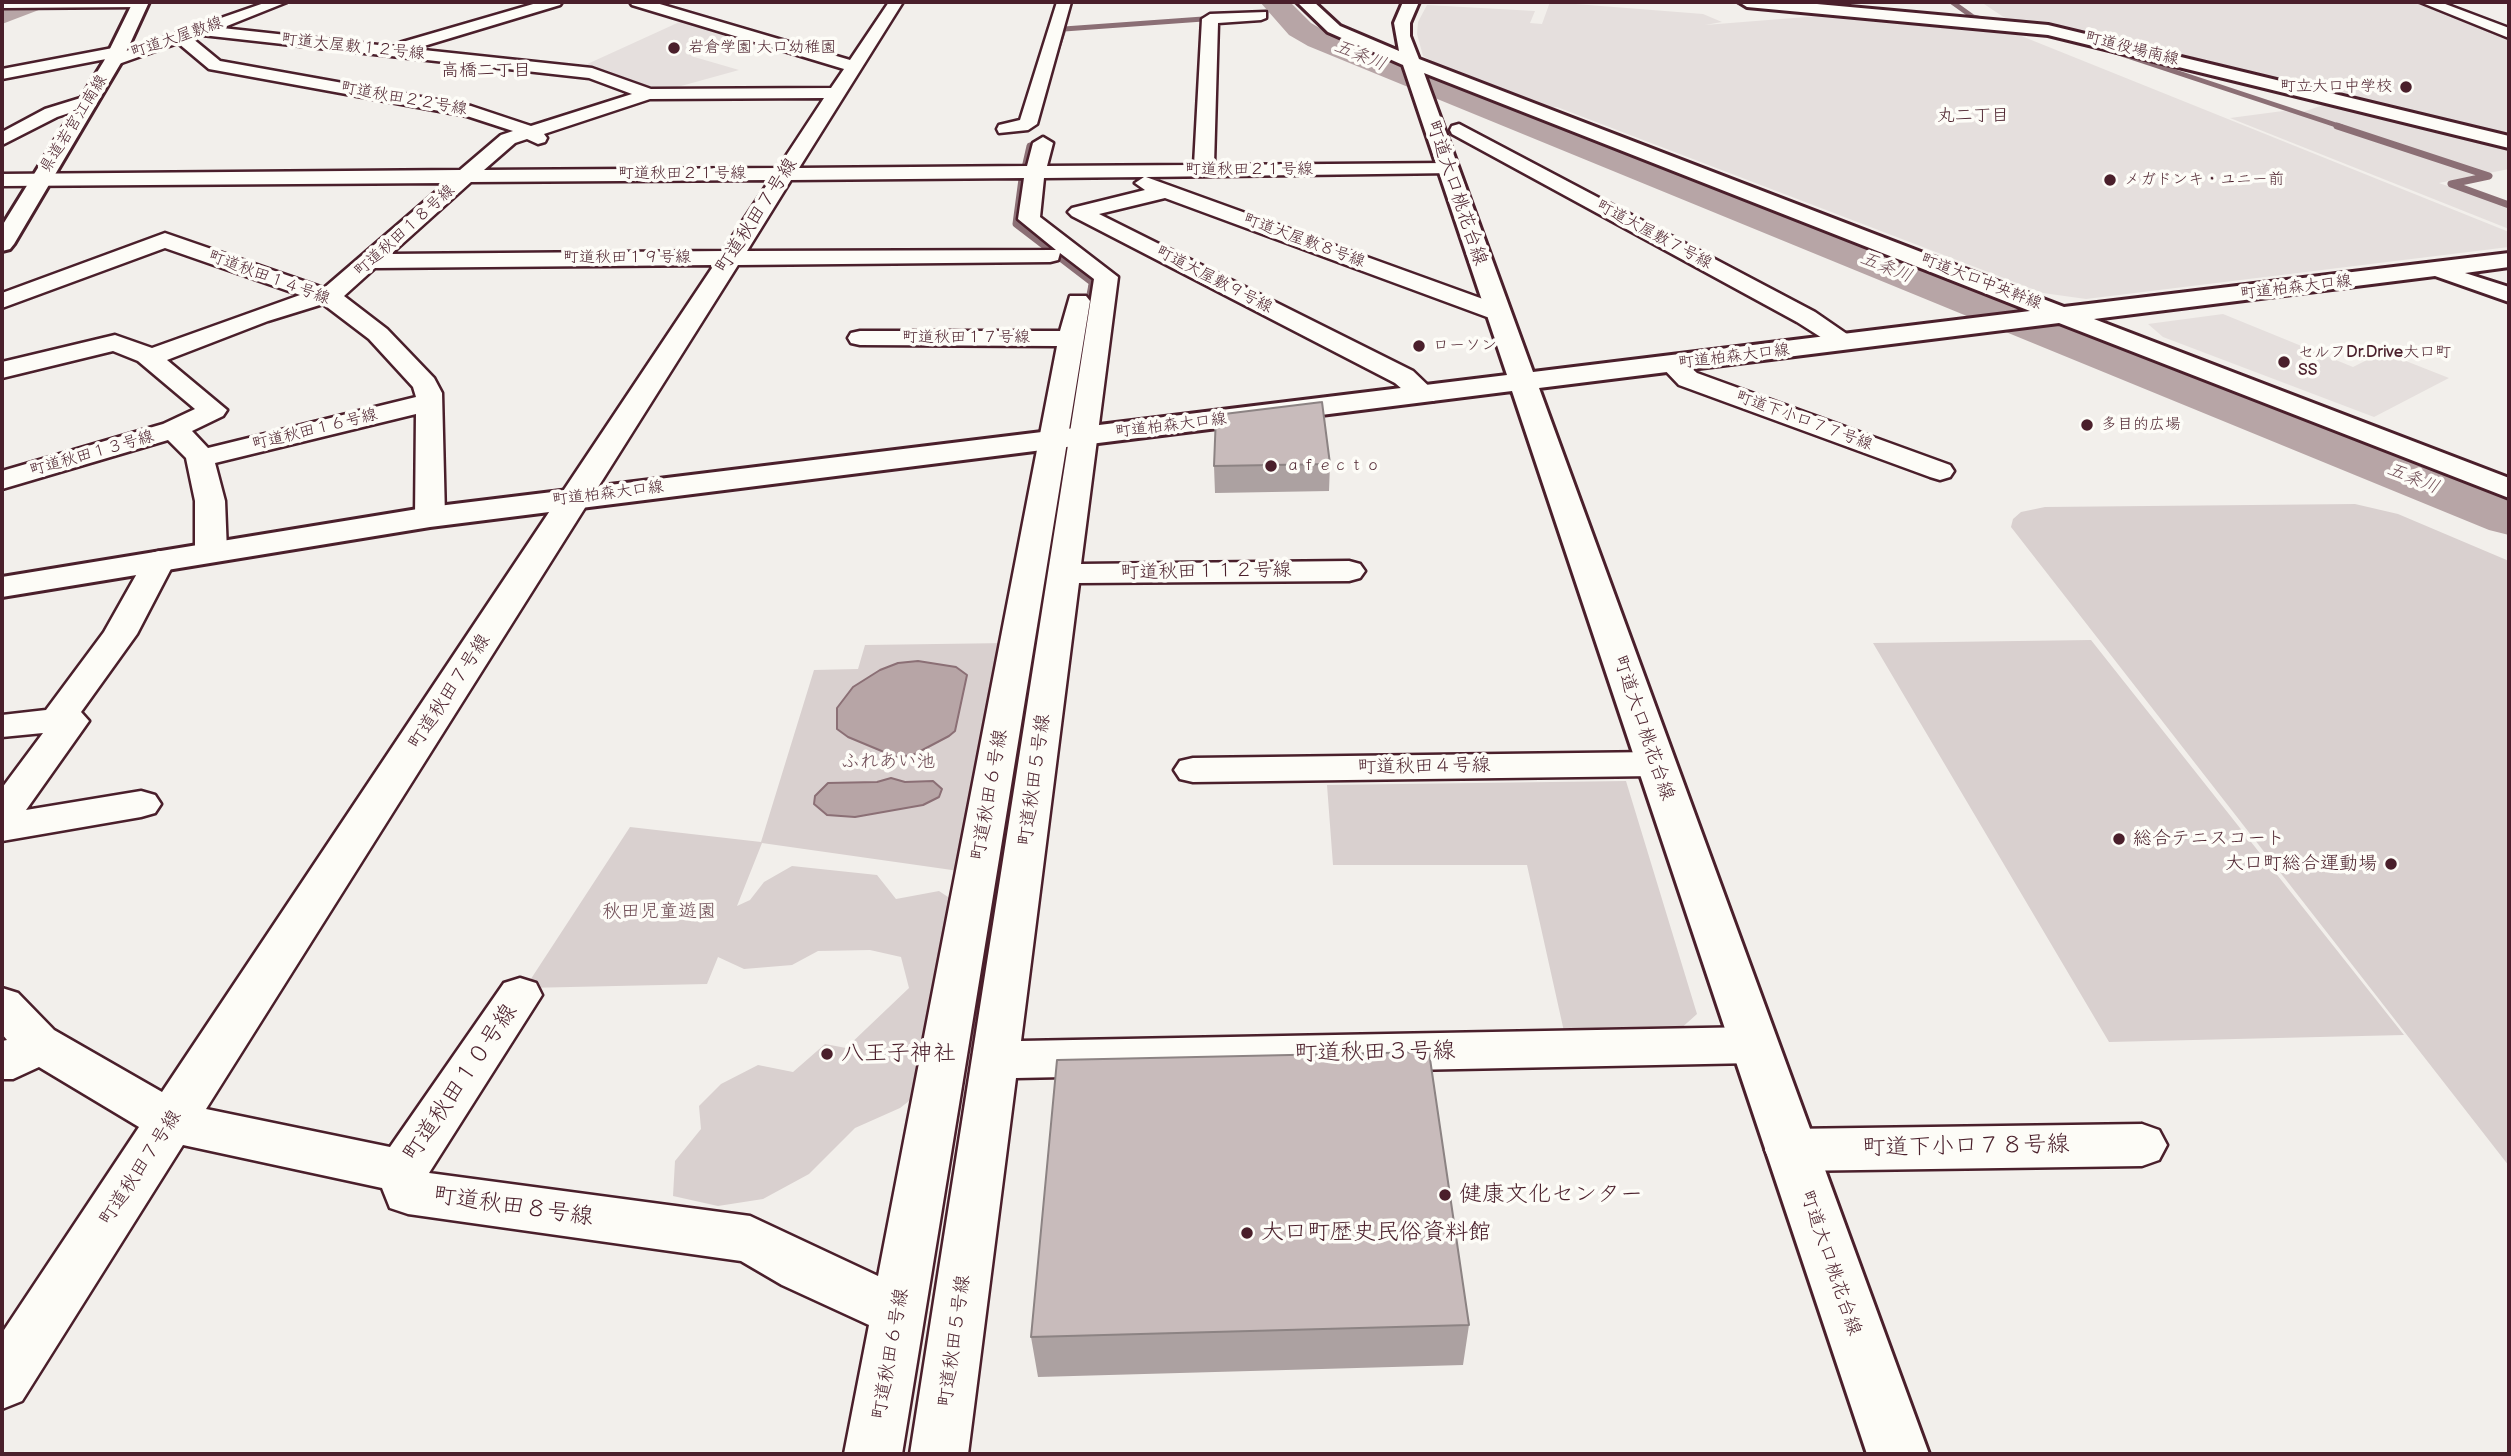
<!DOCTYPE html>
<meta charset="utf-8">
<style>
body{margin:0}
#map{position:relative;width:2511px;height:1456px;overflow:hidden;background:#f2efeb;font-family:"Balsamiq Sans",sans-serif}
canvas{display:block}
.frame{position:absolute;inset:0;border:4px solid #4a1f2b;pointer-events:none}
</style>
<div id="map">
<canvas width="2511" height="1456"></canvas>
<div class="frame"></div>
</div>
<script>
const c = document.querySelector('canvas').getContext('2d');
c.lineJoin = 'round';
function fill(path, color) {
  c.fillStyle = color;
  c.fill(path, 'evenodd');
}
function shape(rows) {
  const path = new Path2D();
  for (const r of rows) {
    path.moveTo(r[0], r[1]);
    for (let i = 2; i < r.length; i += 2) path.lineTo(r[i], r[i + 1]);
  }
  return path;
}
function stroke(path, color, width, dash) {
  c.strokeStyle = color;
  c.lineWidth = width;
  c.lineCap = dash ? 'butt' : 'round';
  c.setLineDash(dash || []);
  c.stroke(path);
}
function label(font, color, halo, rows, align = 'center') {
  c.font = font + ' "Balsamiq Sans","Klee One",sans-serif';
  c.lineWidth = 7;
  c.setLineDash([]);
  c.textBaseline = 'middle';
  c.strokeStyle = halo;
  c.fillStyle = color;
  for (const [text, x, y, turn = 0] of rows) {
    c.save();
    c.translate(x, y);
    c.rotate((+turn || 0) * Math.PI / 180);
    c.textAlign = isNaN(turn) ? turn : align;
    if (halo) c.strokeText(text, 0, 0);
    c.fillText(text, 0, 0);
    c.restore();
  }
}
fill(shape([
 [1550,2,1703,14,1722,22,1705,25,1857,13,1994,25,2509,232,2509,247,2086,299,2043,293,1557,107,1544,108,1456,74,1423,56,1417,34,1418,22,1427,5,1535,11,1530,23,1542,24],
 [1981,2,2414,2,2509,38,2509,137,2079,33,2008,20],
 [686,19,758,39,691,56,739,70,663,91,607,71,583,66],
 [2329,103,2509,148,2509,169,2439,183,2509,207,2509,229,2230,118,2283,111,2300,113],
 [2223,314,2353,367,2383,352,2449,378,2374,417,2163,337,2148,324]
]), '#e5dfdd');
fill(shape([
 [2355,504,2398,514,2509,561,2509,1166,2011,527,2013,519,2021,512,2045,507],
 [2091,640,2404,1035,2109,1042,1873,643],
 [1009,643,966,872,762,843,737,906,750,900,764,882,792,866,877,875,896,899,939,891,966,909,943,1075,900,1108,855,1128,809,1174,763,1199,718,1206,673,1196,675,1161,701,1129,699,1106,721,1084,758,1065,793,1072,825,1044,846,1048,909,988,901,957,870,950,818,951,792,965,744,969,718,957,707,984,525,988,630,827,761,842,814,670,858,669,865,645],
 [1626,781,1697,1014,1678,1031,1565,1036,1527,865,1333,865,1327,785]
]), '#d9d0cf');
const water = shape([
 [918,661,956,667,967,675,955,731,949,736,913,755,896,757,848,737,837,729,837,708,853,687,880,670,898,663,918,661],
 [891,778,905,782,933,781,942,789,939,797,923,805,855,817,827,815,814,804,815,796,828,783,877,782,891,778]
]);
fill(water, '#b7a5a6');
stroke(water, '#8b6f75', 2);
stroke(shape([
 [1952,2,1973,17,1998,23],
 [2094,45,2342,127],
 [1055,57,1064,29,1203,19]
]), '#8b6f75', 5);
stroke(shape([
 [2337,126,2489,176,2451,184,2509,205],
 [1025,168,1030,146],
 [1022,179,1016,224,1093,283,1092,286]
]), '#8b6f75', 7);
stroke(shape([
 [1087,315,1093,285]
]), '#8b6f75', 9);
fill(shape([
 [10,2,48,2,44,8,2,24,2,5,10,2],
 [1260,2,1290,2,1311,23,1330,34,2509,498,2509,535,2489,530,1308,46,1289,35,1260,2]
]), '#b7a5a6');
const street = shape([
 [2,2,148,2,148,3,141,7,2,8,2,2],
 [267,2,287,2,222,28,397,47,399,43,540,2,562,2,560,5,414,49,592,68,651,89,831,88,844,69,632,5,630,2,653,2,850,60,889,2,903,2,799,168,1027,166,1033,143,1043,137,1053,143,1047,166,1194,165,1202,19,1210,14,1266,12,1266,18,1261,20,1218,23,1214,165,1447,163,1457,169,1454,173,1146,177,1505,307,1508,312,1505,317,1487,317,1165,198,1099,214,1413,371,1438,395,1434,401,1416,401,1395,383,1072,216,1068,212,1072,208,1145,190,1135,183,1144,177,1044,178,1040,217,1118,277,1081,564,1349,561,1360,564,1365,571,1360,578,1349,581,1079,583,1021,1041,1754,1027,1770,1032,1777,1045,1770,1058,1754,1063,1016,1078,968,1454,910,1454,1094,279,1060,253,1058,260,1050,262,738,265,206,1109,390,1147,504,983,520,978,536,983,542,995,429,1173,750,1216,878,1276,1057,346,860,345,851,343,848,338,851,333,860,331,1060,331,1070,296,1086,296,1090,301,902,1454,844,1454,869,1325,782,1285,741,1261,408,1214,390,1208,382,1188,183,1145,22,1401,2,1409,2,1333,139,1127,39,1067,13,1079,2,1079,2,1041,7,1040,2,1034,2,988,18,993,54,1030,162,1092,714,265,375,268,344,296,387,329,434,378,442,393,445,517,441,523,430,526,419,523,415,517,416,414,215,463,225,501,227,552,222,559,211,561,200,559,195,552,195,501,186,458,168,440,2,489,2,471,163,424,195,409,138,361,113,351,2,378,2,362,115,335,152,348,300,295,165,248,2,308,2,293,165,233,324,288,446,183,2,186,2,174,460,170,501,135,513,131,467,116,209,69,178,43,113,66,107,65,106,59,2,79,2,69,118,47,126,51,267,2],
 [202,35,589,78,632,94,531,126,471,106,220,61,192,38,202,35],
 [824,98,778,168,484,170,515,143,527,139,538,144,545,142,547,138,544,134,650,99,824,98],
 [1024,178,1018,219,1056,250,747,251,791,180,1024,178],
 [770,180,723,251,391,254,471,182,770,180],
 [323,304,369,339,413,387,416,397,208,448,192,431,223,416,227,410,167,360,268,321,323,304],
 [1057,2,1071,2,1037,124,1028,130,999,133,997,129,999,125,1020,120,1057,2],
 [2420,2,2440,2,2509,28,2509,38,2420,2],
 [87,96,93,97,96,101,93,105,57,117,2,145,2,132,45,109,87,96],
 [1459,124,1815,312,1860,343,1856,348,1838,348,1797,322,1452,134,1450,130,1452,126,1459,124],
 [1672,356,1681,359,1697,373,1950,465,1954,471,1950,477,1940,480,1930,477,1679,385,1659,364,1663,359,1672,356],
 [159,551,170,554,175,561,137,634,81,712,89,721,26,810,141,791,155,795,161,804,155,813,141,817,2,841,2,788,43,733,2,737,2,715,46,710,104,632,148,554,159,551],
 [1655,752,1668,755,1674,764,1668,773,1655,776,1193,782,1180,779,1174,770,1180,761,1193,758,1655,752],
 [2142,1124,2159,1130,2167,1145,2159,1160,2142,1166,1790,1171,1772,1165,1765,1150,1772,1135,1790,1129,2142,1124]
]);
const secondary = shape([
 [133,2,149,2,122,61,14,244,10,249,2,251,2,226,104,61,133,2],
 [1297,2,1314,2,1340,26,1399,51,1394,23,1403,2,1419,2,1410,23,1410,36,1419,59,2064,307,2509,253,2509,267,2465,273,2509,287,2509,302,2435,276,2094,319,2509,478,2509,498,2059,323,1539,388,1929,1454,1867,1454,1512,391,430,527,2,597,2,577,430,507,1507,375,1403,65,1328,32,1297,2],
 [1424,73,2030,311,1533,372,1424,73],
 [1739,2,1795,2,2048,25,2509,136,2509,148,2048,35,1747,7,1739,2]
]);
stroke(street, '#4a1f2b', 5);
stroke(secondary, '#4a1f2b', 6);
fill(street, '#fdfcf7');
fill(secondary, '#fdfcf7');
fill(shape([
 [1330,464,1329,491,1215,493,1214,466],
 [1469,1325,1463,1365,1038,1377,1031,1337]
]), '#aca1a1');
const building = shape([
 [1322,402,1330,464,1214,466,1216,415,1322,402],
 [1429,1052,1469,1325,1031,1337,1057,1060,1429,1052]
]);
fill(building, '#c8bbbb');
stroke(building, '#8c8383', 2);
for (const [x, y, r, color] of [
 [674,48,7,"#4a1f2b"],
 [2406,87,7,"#4a1f2b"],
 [2110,180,7,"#4a1f2b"],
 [1419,346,7,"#4a1f2b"],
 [2284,362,7,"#4a1f2b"],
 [2087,425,7,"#4a1f2b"],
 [1271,466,7,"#4a1f2b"],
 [2119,839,7,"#4a1f2b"],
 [2391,864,7,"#4a1f2b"],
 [827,1054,7,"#4a1f2b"],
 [1445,1195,7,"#4a1f2b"],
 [1247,1233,7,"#4a1f2b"]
]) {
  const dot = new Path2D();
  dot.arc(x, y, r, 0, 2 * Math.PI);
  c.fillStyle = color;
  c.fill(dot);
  stroke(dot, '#fdfcf7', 2.5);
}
label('16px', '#4a1f2b', '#fdfcf7', [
 ["町道大屋敷線",177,38,-19],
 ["町道大屋敷１２号線",353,47,6],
 ["町道役場南線",2132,49,14],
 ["町道秋田２２号線",404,99,10],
 ["県道若宮江南線",74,124,-58],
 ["町道秋田２１号線",1249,170],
 ["町道秋田２１号線",682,174],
 ["町道秋田１８号線",405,231,-42],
 ["町道大屋敷７号線",1654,235,28],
 ["町道大屋敷８号線",1304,241,20],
 ["町道秋田１９号線",627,258],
 ["町道秋田１４号線",269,278,20],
 ["町道大屋敷９号線",1214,280,27],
 ["町道大口中央幹線",1981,282,21],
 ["町道柏森大口線",2296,288,-7],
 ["町道秋田１７号線",966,338],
 ["町道柏森大口線",1734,357,-7],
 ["町道下小口７７号線",1804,421,20],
 ["町道柏森大口線",1171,426,-7],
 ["町道秋田１６号線",315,430,-14],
 ["町道秋田１３号線",92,454,-16],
 ["町道柏森大口線",608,494,-7]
]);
label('16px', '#4a1f2b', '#fdfcf7', [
 ["岩倉学園 大口幼稚園",688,48],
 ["町立大口中学校",2392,87,"right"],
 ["メガドンキ・ユニー前",2124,180],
 ["ローソン",1433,346],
 ["セルフDr.Drive大口町",2298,353],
 ["SS",2298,371],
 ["多目的広場",2101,425],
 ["ａｆｅｃｔｏ",1285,466]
], 'left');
label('italic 18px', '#704e56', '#fdfcf7', [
 ["五条川",1360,56,22],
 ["五条川",1886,268,22],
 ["五条川",2413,479,22]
]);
label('18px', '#4a1f2b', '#fdfcf7', [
 ["高橋二丁目",486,71],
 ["丸二丁目",1973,116]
]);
label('19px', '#4a1f2b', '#fdfcf7', [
 ["町道大口桃花台線",1456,193,71],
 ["町道秋田７号線",757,216,-57],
 ["町道秋田１１２号線",1206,572,-1],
 ["町道秋田７号線",450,692,-57],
 ["町道大口桃花台線",1643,728,71],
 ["町道秋田４号線",1424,767,-1],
 ["町道秋田５号線",1035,780,-82],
 ["町道秋田６号線",990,795,-80],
 ["町道秋田７号線",141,1168,-57],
 ["町道大口桃花台線",1830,1263,71],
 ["町道秋田５号線",955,1341,-82],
 ["町道秋田６号線",891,1354,-80]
]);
label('19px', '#6e4b54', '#fdfcf7', [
 ["ふれあい池",888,762],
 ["秋田児童遊園",659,912]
]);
label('19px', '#4a1f2b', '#fdfcf7', [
 ["総合テニスコート",2133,839],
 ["大口町総合運動場",2377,864,"right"]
], 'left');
label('23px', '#4a1f2b', '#fdfcf7', [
 ["町道秋田３号線",1375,1053,-1],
 ["町道秋田１０号線",461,1083,-56],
 ["町道下小口７８号線",1966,1147,-1],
 ["町道秋田８号線",513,1207,8]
]);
label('23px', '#4a1f2b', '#fdfcf7', [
 ["八王子神社",841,1054],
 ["健康文化センター",1459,1195],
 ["大口町歴史民俗資料館",1261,1233]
], 'left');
</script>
